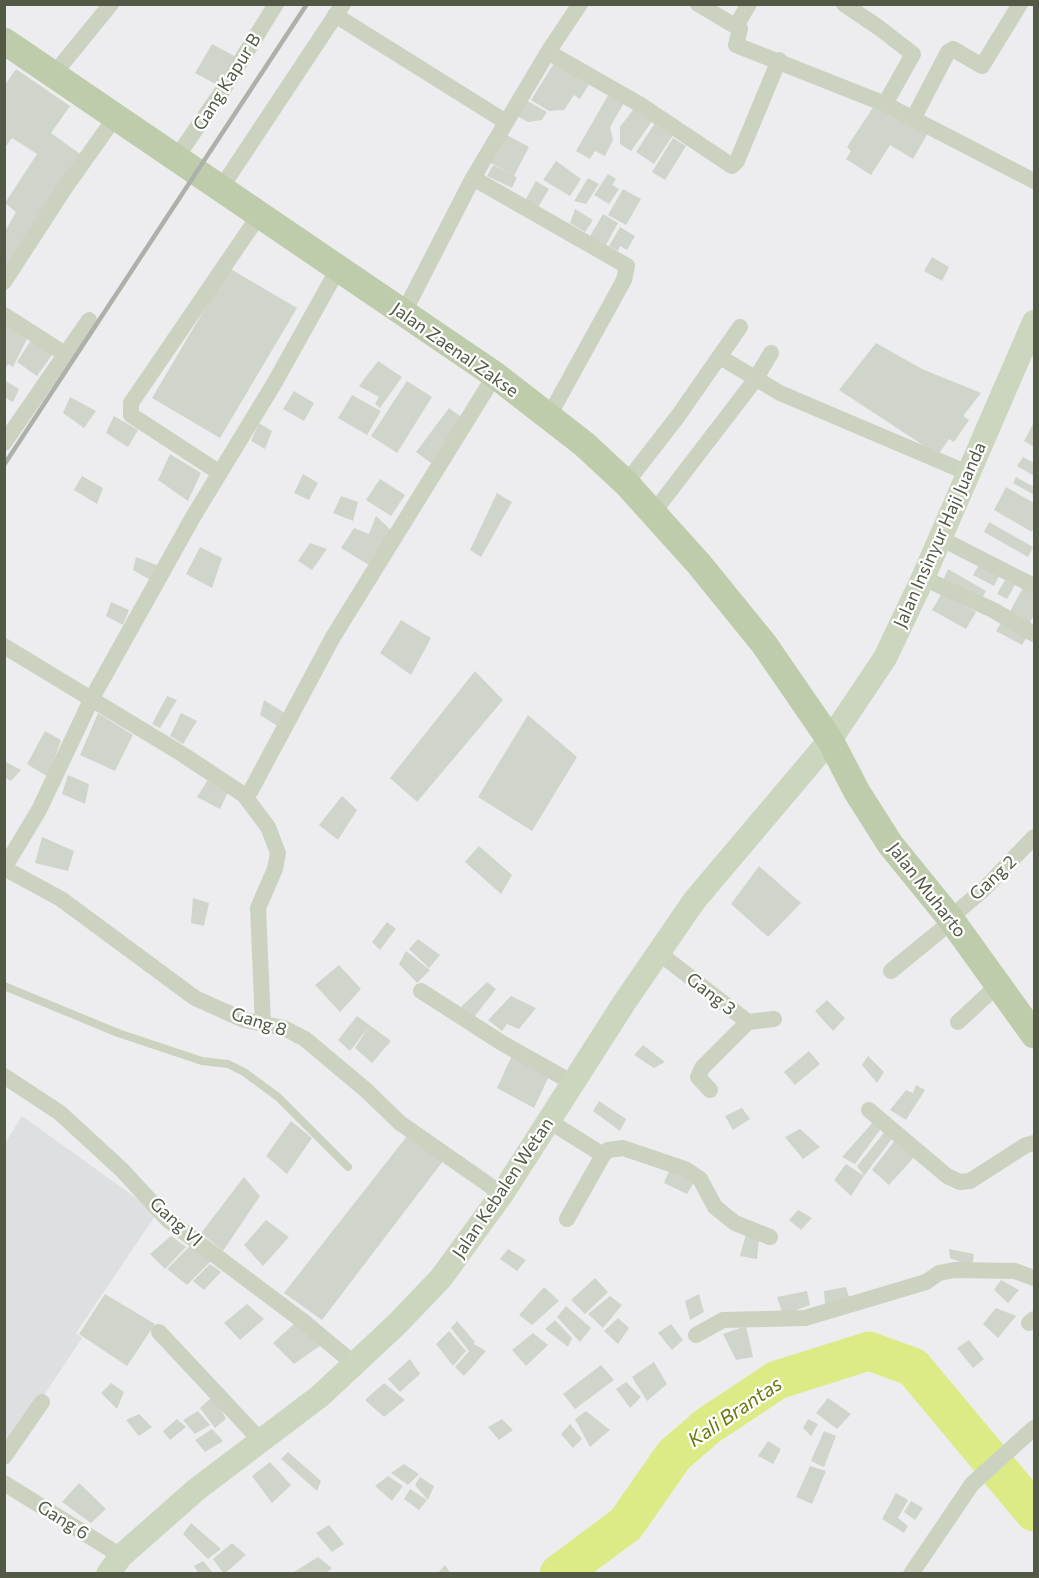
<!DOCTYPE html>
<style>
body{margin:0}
#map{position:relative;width:1039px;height:1578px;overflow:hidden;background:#ededf0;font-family:Commissioner,sans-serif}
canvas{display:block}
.frame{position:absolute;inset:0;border:6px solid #525a45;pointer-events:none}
</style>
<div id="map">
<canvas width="1039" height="1578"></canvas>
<div class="frame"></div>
</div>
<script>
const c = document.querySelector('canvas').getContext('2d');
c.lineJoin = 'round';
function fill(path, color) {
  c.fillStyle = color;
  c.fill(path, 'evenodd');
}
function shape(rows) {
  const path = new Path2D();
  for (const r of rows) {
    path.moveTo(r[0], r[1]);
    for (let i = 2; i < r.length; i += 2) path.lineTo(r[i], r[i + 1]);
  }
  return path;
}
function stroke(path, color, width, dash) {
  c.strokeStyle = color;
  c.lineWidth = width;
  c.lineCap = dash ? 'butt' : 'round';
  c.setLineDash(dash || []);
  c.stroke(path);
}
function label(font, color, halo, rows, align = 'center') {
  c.font = font + ' Commissioner,sans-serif';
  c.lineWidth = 4.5;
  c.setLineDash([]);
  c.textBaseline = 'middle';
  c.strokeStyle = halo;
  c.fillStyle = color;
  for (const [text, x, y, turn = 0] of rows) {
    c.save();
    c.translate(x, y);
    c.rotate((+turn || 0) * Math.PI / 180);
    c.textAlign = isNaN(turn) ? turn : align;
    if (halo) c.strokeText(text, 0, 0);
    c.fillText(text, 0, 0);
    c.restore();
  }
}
fill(shape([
 [22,1116,157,1213,76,1333,82,1338,5,1454,5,1143]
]), '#dedfe0');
stroke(shape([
 [559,1574,626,1524,674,1455,709,1425,777,1380,869,1351,913,1367,1034,1512]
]), '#ddeb87', 39);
fill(shape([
 [212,44,240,59,223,88,195,73],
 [556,60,591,81,580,99,574,95,564,110,549,111,531,100],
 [16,69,70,106,51,133,83,156,4,278,4,233,16,212,5,203,37,154,12,138,4,149,4,86],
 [610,92,625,101,610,127,613,140,605,156,595,151,590,159,576,151],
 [524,99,547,112,542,120,528,122,515,115],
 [876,103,929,131,913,159,890,145,871,175,846,159,851,151,847,147],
 [635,107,653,120,631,151,620,144,620,127],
 [655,123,673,135,654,164,636,152],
 [505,134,529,147,514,176,517,177,512,188,487,176,493,165,512,174,489,162],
 [673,138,686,146,665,180,652,172],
 [556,161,581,179,570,196,543,180],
 [608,174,616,179,612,185,619,189,609,204,594,195],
 [588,178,599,184,586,204,574,201],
 [536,181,549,189,537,209,524,202],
 [623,189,641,199,626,225,608,215],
 [575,209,593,220,585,232,570,223],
 [603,214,618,223,606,245,590,236],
 [620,227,635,236,627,250,620,246,618,251,609,246],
 [932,257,949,267,942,281,924,271],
 [229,268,297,308,220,438,152,398],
 [4,325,29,335,13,367,8,364,4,372],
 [33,337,54,352,37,376,17,362],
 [876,343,922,369,981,393,963,416,969,420,954,442,949,439,938,455,839,390],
 [378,361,402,377,380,408,375,404,379,397,359,386],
 [4,380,19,389,13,402,4,397],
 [407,381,432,397,397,453,371,436],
 [294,391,314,403,304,421,283,409],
 [352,395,381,411,367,435,338,418],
 [70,397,96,411,84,428,63,413],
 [449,408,464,419,431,463,416,452],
 [114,416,138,430,128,447,106,433],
 [1034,422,1034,447,1024,441],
 [259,423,272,431,265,449,251,441],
 [170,454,201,473,188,501,158,480],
 [1023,457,1034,463,1034,476,1017,466],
 [303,474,318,483,309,500,294,493],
 [82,476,103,488,97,504,74,490],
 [1016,477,1034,487,1034,495,1013,483],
 [380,479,405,495,391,516,366,500],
 [1006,487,1034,503,1034,527,1032,532,994,510],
 [497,493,512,502,481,557,470,550],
 [341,496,358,502,353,521,333,513],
 [376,516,392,531,372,567,341,548,354,528,369,534],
 [989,522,1033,547,1028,557,984,532],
 [310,543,327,549,312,570,298,561],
 [200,547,222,558,212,588,186,574],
 [136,557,159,566,154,582,133,570],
 [980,563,1000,574,994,586,973,575],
 [948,569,986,591,980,602,942,583],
 [1005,580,1015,585,1007,599,997,594],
 [1025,584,1034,589,1034,615,1028,626,1008,615],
 [942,593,976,612,966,629,932,610],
 [111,602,129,610,123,625,106,616],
 [1004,618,1030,632,1022,645,996,631],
 [401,620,431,638,411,675,380,653],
 [475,671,503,700,417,802,390,778],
 [167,696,177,700,160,728,152,724],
 [264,700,288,715,279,727,260,715],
 [98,713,133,735,115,771,80,755],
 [181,713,197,721,183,744,170,736],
 [528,715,577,757,532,831,478,797],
 [45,731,61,740,48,777,27,764],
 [4,761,21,770,11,781,4,777],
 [68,775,89,784,85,804,62,794],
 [209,778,229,790,220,809,197,797],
 [342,796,357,810,338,840,319,825],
 [42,837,74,851,68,871,35,863],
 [479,846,512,875,501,894,465,862],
 [759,866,801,903,768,937,731,904],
 [193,898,209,903,204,926,191,923],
 [387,922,396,929,380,950,372,942],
 [418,939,440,955,429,968,409,949],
 [406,951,430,970,417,983,399,964],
 [339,965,361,989,340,1012,315,985],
 [487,982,496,989,474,1017,461,1007],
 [511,996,536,1008,519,1029,507,1024,502,1031,488,1020],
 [827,1000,845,1018,833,1031,815,1011],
 [357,1016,391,1041,372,1063,355,1048,368,1028,350,1051,338,1040],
 [643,1045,665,1062,654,1068,634,1055],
 [809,1051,820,1064,795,1085,784,1072],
 [513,1053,550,1074,534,1108,497,1088],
 [868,1056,884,1072,877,1083,862,1065],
 [916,1085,925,1090,906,1120,890,1110,906,1090,913,1093],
 [599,1101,626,1119,620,1131,593,1111],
 [742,1108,750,1119,733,1130,725,1116],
 [875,1120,883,1126,855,1164,842,1157],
 [291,1121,312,1138,287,1174,266,1156],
 [800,1129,820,1147,803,1159,785,1137],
 [887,1129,894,1136,864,1176,857,1166],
 [407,1136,443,1161,322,1320,284,1293],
 [896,1139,917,1154,889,1185,872,1170],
 [846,1164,864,1176,851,1196,834,1180],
 [669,1171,694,1182,687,1194,664,1183],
 [244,1177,260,1196,223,1251,201,1233],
 [798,1210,812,1218,801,1230,789,1220],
 [266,1220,289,1237,263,1266,244,1245],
 [747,1231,759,1238,757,1259,740,1256],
 [171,1236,186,1247,165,1269,150,1254],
 [190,1246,211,1261,187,1285,167,1269],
 [508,1249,526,1260,517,1271,500,1259],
 [949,1249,974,1254,972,1267,950,1258],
 [210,1264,221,1272,204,1290,193,1281],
 [595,1278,608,1292,585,1314,571,1300],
 [1001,1280,1019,1290,1008,1303,994,1290],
 [544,1287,559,1301,532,1325,519,1315],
 [846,1287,850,1301,825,1304,824,1291],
 [807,1291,810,1305,783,1315,777,1297],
 [105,1294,155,1324,127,1366,79,1334],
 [699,1294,704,1312,690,1320,685,1301],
 [610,1296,622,1305,603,1328,588,1314],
 [247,1304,264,1319,240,1340,224,1323],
 [566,1306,591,1328,580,1342,557,1317],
 [996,1308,1016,1316,998,1338,983,1324],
 [618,1318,629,1328,618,1344,604,1331],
 [555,1320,572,1338,568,1347,545,1329],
 [457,1321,475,1342,470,1349,474,1344,486,1351,464,1376,455,1367,469,1351,451,1328],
 [295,1323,321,1345,294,1364,273,1343],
 [671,1324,683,1340,672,1350,658,1333],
 [746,1326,753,1357,736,1360,723,1334],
 [449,1331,466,1351,453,1366,436,1344],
 [533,1333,548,1345,526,1366,512,1350],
 [969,1340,984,1359,973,1368,957,1348],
 [410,1359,420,1374,400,1392,388,1379],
 [654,1362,667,1384,647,1401,632,1377],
 [601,1365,614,1380,575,1409,563,1394],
 [626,1382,641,1397,630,1408,616,1389],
 [111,1383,124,1392,117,1409,101,1393],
 [384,1383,405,1400,384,1417,365,1400],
 [214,1395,226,1419,215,1428,200,1408],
 [828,1398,851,1414,837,1429,816,1413],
 [198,1411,210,1425,195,1434,183,1420],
 [586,1411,610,1430,590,1447,575,1419],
 [139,1414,152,1427,139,1436,126,1420],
 [177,1419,186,1427,170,1440,163,1431],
 [502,1419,513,1430,499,1440,488,1427],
 [808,1419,818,1424,811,1436,803,1428],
 [570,1424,582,1439,573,1448,561,1434],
 [212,1429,223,1441,205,1452,195,1440],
 [824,1431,836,1436,824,1467,811,1461],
 [768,1441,781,1449,773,1464,758,1456],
 [288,1452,321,1481,317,1491,281,1459],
 [270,1462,291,1485,272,1503,252,1476],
 [404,1464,419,1474,408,1485,391,1473],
 [810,1466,826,1471,812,1504,796,1497],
 [388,1476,403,1486,392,1501,375,1486],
 [420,1477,434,1486,428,1500,415,1485],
 [79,1483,106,1509,91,1523,62,1502],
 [410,1489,427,1500,419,1510,404,1499],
 [896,1493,908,1500,898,1518,908,1526,904,1533,882,1519],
 [911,1501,923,1508,915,1520,904,1512],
 [191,1523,221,1549,208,1559,183,1534],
 [329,1525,344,1544,332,1552,316,1533],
 [232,1543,246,1555,224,1574,213,1559],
 [318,1557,332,1568,325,1574,294,1572],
 [203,1561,214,1574,199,1574,194,1566],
 [445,1565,451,1574,437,1574]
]), '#cfd5cb');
stroke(shape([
 [4,986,118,1033,202,1061,228,1064,244,1072,278,1097,348,1167]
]), '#cbd2c0', 8);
stroke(shape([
 [698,4,740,29,736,45,885,104,1034,181],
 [844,4,878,27,913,54,885,104],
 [335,15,506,122],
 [736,26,749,4],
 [548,52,639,104,732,166,737,161,779,60],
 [54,74,111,4],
 [913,119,948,52,953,49,982,66,1020,4],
 [176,158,221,93,276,4],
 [473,178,627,266,624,280,549,416],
 [221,188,343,4],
 [4,282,65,188,116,116],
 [403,314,473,178,548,52,580,4],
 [4,315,65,354],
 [720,357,780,393,968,473],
 [4,443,89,320],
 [220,473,131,415,131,403,260,214],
 [626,483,678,416,740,327],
 [653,513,755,380,771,353],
 [940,538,1034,586],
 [923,578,993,610,1034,634],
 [4,646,182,754,244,795,268,827,278,853,275,869,258,908,263,1024],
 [244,795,250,792,256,781,333,637,495,375],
 [4,868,39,810,92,698,193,517,275,382,338,269],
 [4,868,61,899,195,998,244,1020,284,1028,305,1039,367,1091,400,1123,502,1194],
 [950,918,983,890,1034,837],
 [659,953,748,1022,702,1068,698,1077,710,1090],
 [891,971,952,921],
 [421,991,502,1043,573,1083],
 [748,1022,774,1019],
 [958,1022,998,985],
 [4,1076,60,1113,122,1170,168,1220,304,1322,353,1363],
 [869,1110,947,1176,960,1182,970,1181,1026,1145,1034,1143],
 [549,1121,603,1155,567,1219],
 [603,1155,608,1150,623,1148,685,1169,700,1179,715,1207,735,1223,770,1237],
 [1029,1323,1034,1319],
 [159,1332,262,1442],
 [696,1335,723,1320,805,1318,926,1282,939,1273,954,1270,1015,1271,1034,1278],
 [4,1457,42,1402],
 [4,1483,121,1556],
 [911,1574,972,1484,1034,1428]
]), '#cbd2c0', 16);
stroke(shape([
 [108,1574,121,1556,197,1489,320,1396,397,1324,441,1278,502,1194,624,1003,694,901,830,740,885,658,923,578,1034,322]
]), '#ccd6bf', 24);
stroke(shape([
 [4,41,495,375,584,444,626,483,699,564,764,644,830,740,857,792,890,844,950,918,1034,1035]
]), '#bfccac', 27);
stroke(shape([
 [4,465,307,4]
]), '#adb1a9', 4.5);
label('18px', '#525a45', '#fff', [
 ["Gang Kapur B",227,82,-58],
 ["Jalan Zaenal Zakse",455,350,35],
 ["Jalan Insinyur Haji Juanda",940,535,-66],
 ["Gang 2",993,878,-43],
 ["Jalan Muharto",927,890,52],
 ["Gang 3",711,994,38],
 ["Gang 8",259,1022,18],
 ["Jalan Kebalen Wetan",503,1188,-56],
 ["Gang VI",176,1222,42],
 ["Gang 6",63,1520,32]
]);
label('italic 20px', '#6a790e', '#fff', [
 ["Kali Brantas",735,1412,-34]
]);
</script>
